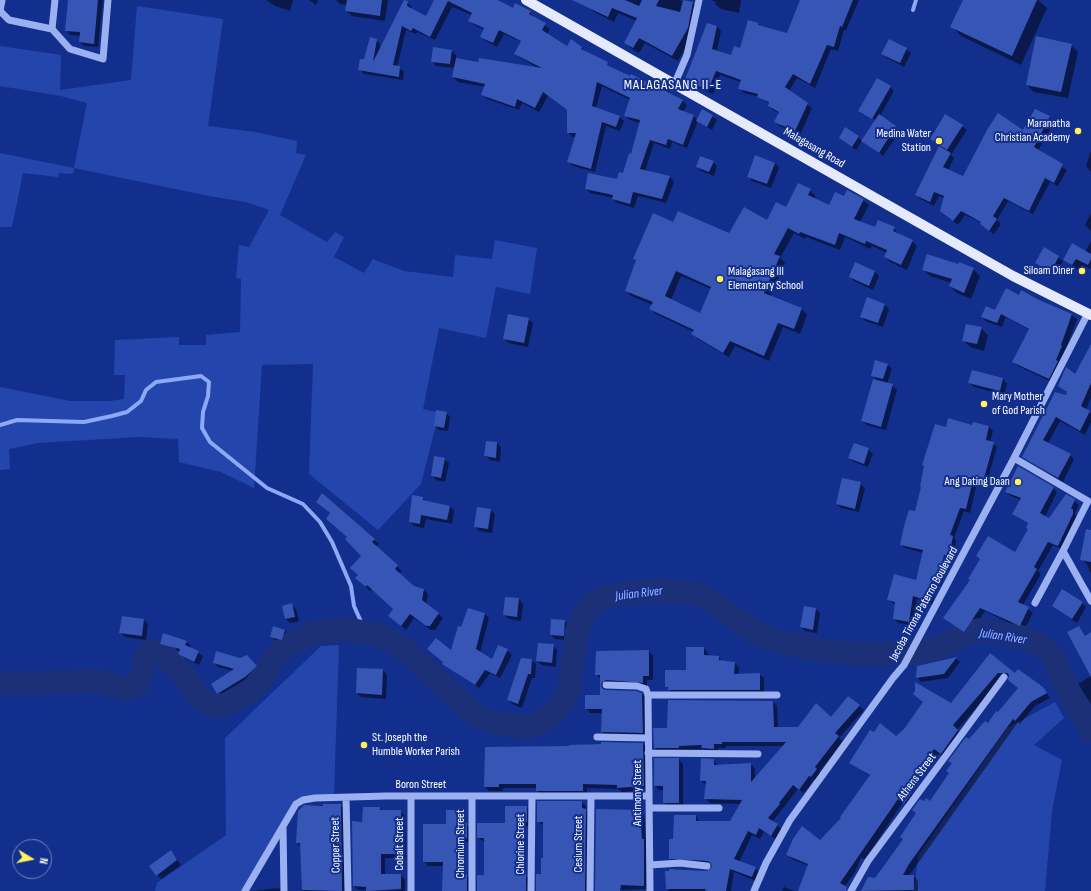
<!DOCTYPE html>
<style>
body{margin:0}
#map{position:relative;width:1091px;height:891px;overflow:hidden;background:#132f8d;font-family:"Sofia Sans Condensed",sans-serif}
canvas{display:block}
.north{position:absolute;left:12px;top:839px;width:40px;height:40px;box-sizing:border-box;background:#132f8d;border:1px solid #7182bb;border-radius:50%;rotate:100deg;font-size:11px;font-weight:700;line-height:16px;text-align:center;color:#fff}
.north::after{content:'';display:block;margin:auto;width:14px;height:18px;background:#fff25b;clip-path:polygon(50% 0,100% 100%,50% 72%,0 100%)}
</style>
<div id="map">
<canvas width="1091" height="891"></canvas>
<div class="north">N</div>
</div>
<script>
const c = document.querySelector('canvas').getContext('2d');
c.lineJoin = 'round';
function fill(path, color) {
  c.fillStyle = color;
  c.fill(path, 'evenodd');
}
function shape(rows) {
  const path = new Path2D();
  for (const r of rows) {
    path.moveTo(r[0], r[1]);
    for (let i = 2; i < r.length; i += 2) path.lineTo(r[i], r[i + 1]);
  }
  return path;
}
function stroke(path, color, width, dash) {
  c.strokeStyle = color;
  c.lineWidth = width;
  c.lineCap = dash ? 'butt' : 'round';
  c.setLineDash(dash || []);
  c.stroke(path);
}
function label(font, color, halo, rows, align = 'center') {
  c.font = font + ' "Sofia Sans Condensed",sans-serif';
  c.lineWidth = 4;
  c.setLineDash([]);
  c.textBaseline = 'middle';
  c.strokeStyle = halo;
  c.fillStyle = color;
  for (const [text, x, y, turn = 0] of rows) {
    c.save();
    c.translate(x, y);
    c.rotate((+turn || 0) * Math.PI / 180);
    c.textAlign = isNaN(turn) ? turn : align;
    if (halo) c.strokeText(text, 0, 0);
    c.fillText(text, 0, 0);
    c.restore();
  }
}
fill(shape([
 [137,6,223,19,208,126,255,132,297,141,296,153,306,155,280,215,327,242,335,232,344,237,334,257,364,273,373,259,404,271,453,277,455,255,492,259,495,240,537,248,530,294,496,287,486,338,439,328,423,409,439,413,421,484,378,530,309,474,313,364,262,365,254,488,221,472,179,462,178,439,138,437,38,443,9,449,10,469,0,470,0,387,70,401,110,401,124,399,125,375,114,375,115,340,179,337,179,345,206,345,206,335,240,332,241,279,236,278,239,245,249,247,269,210,246,202,209,196,74,168,73,174,59,173,58,177,23,173,12,227,0,227,0,153,74,168,87,103,61,96,0,86,0,46,61,55,60,90,131,80],
 [339,645,334,796,303,798,244,891,155,891,157,883,226,835,225,738,321,646],
 [1055,702,1064,718,1034,745,1062,760,1052,811,1045,891,914,891,918,856,1007,728]
]), '#2446ac');
fill(shape([
 [69,0,103,0,98,47,84,46,80,42,81,36,70,35,66,30],
 [266,0,293,0,290,11,275,6],
 [309,0,318,0,316,5],
 [336,0,388,0,385,21,352,16,346,10,347,5,340,4],
 [435,0,500,0,499,2,514,9,530,12,534,18,550,29,547,34,567,47,582,48,586,52,630,78,631,75,683,101,687,105,683,112,694,116,697,120,712,116,717,120,712,130,698,121,687,148,672,142,670,149,654,143,653,146,645,171,670,177,674,182,666,203,638,196,634,208,617,203,613,198,590,193,586,189,618,180,624,174,631,155,640,123,630,120,625,115,630,100,602,86,596,108,619,117,624,121,620,131,606,126,595,172,573,166,568,161,576,137,572,137,568,132,568,111,548,96,539,112,522,103,519,110,487,99,483,95,485,87,458,82,453,77,455,68,436,66,432,61,434,48,452,51,456,55,456,59,479,63,540,69,520,58,515,54,522,42,504,34,497,47,486,41,482,37,485,30,474,25,469,20,472,15,452,7,435,40,417,32,416,34,406,30,397,67,404,71,403,80,364,74,360,70,376,40,380,44,380,50,407,2,412,7,411,9,426,17],
 [582,0,678,0,693,3,699,9,693,34,678,61,645,43,639,53,631,48,625,43,637,21,618,13,614,22,594,12],
 [711,0,741,0,739,13,721,9,715,4,716,2],
 [801,0,859,0,846,30,844,30,838,51,831,49,815,88,797,78,789,91,812,108,800,135,780,126,776,121,779,113,773,110,769,106,770,104,759,97,744,93,740,89,741,82,720,75,713,94,691,85,687,81,717,26,721,31,717,51,732,56,741,49,758,24,761,27,788,34],
 [964,0,1038,0,1047,8,1021,65,961,36,952,26],
 [1071,45,1078,52,1068,98,1034,92,1027,85],
 [906,49,911,53,904,67,887,58,882,54],
 [890,87,894,91,880,116,900,131,883,156,862,141,856,150,844,142,840,138,858,137,862,141,877,121,863,113,863,115,860,111],
 [946,115,967,130,951,155,954,158,948,170,963,177,1024,132,1049,117,1054,122,1038,151,1067,170,1058,186,1050,182,1033,214,1008,201,997,220,1001,224,994,234,985,228,982,223,965,215,958,225,945,215,944,198,939,196,934,206,921,199,916,195,940,147,931,139],
 [1091,151,1091,172,1086,166],
 [713,162,717,166,714,176,701,171,697,166],
 [775,163,779,168,771,188,752,181,748,176],
 [810,190,815,196,814,199,829,206,845,197,863,200,869,205,860,222,875,229,894,228,899,235,912,241,917,246,907,270,890,262,885,257,887,253,872,246,870,249,845,237,840,250,806,237,805,239,794,233,780,258,785,263,770,297,802,309,807,315,800,334,783,327,769,361,735,346,729,357,698,339,693,334,694,332,656,314,651,309,653,305,631,296,626,291,637,261,634,259,674,223,729,234,767,221],
 [681,276,711,289,701,314,671,300],
 [1091,213,1091,231,1085,225],
 [1091,241,1091,269,1082,265,1079,271,1064,259,1085,252],
 [1044,249,1063,261,1064,259,1056,275,1037,263],
 [856,263,875,272,879,276,873,290,854,281,850,277],
 [923,269,973,269,980,276,971,299,957,293,950,286,952,283,930,276],
 [1020,296,1039,301,1072,315,1077,319,1054,383,1018,366,1013,361,1029,330,1006,317,1002,327,987,322,982,317,996,311],
 [867,298,885,305,889,309,883,327,865,321,861,316],
 [528,319,533,323,528,347,509,343,504,339],
 [981,328,988,335,984,351,970,347,963,340],
 [1091,355,1091,397,1086,410,1091,413,1091,422,1085,435,1060,421,1048,443,1070,455,1074,459,1063,482,1024,457,1066,397,1068,393,1059,386,1075,375],
 [887,364,892,369,887,384,892,385,897,390,886,430,867,425,862,421,878,381,872,375],
 [973,371,1003,379,1007,384,1004,395,974,387,969,382],
 [446,412,450,417,448,431,439,430,435,426],
 [973,426,989,427,993,431,990,442,997,447,986,485,977,483,970,513,964,511,954,538,956,541,953,560,948,559,941,586,938,585,932,604,917,599,912,625,898,623,894,619,896,605,888,600,917,581,923,553,905,548,901,545,916,512,946,428],
 [487,442,497,443,501,447,500,462,490,460,485,456],
 [868,449,873,454,868,467,854,462,849,458],
 [444,459,449,463,445,482,436,480,432,476],
 [860,483,865,488,859,512,841,508,837,504],
 [1053,488,1057,492,1045,517,1049,520,1066,495,1079,505,1075,513,1077,519,1063,550,1053,545,1038,571,1041,574,1023,605,1033,613,1024,630,985,611,969,635,949,622,945,618,971,581,969,579,981,560,977,556,1016,554,1029,530,1027,528,1029,524,1013,514,1021,500,1011,496,1006,492],
 [322,494,379,544,376,547,402,571,399,574,414,587,424,590,428,594,426,604,443,618,435,630,431,630,414,618,406,630,389,616,394,609,372,589,370,591,361,582,359,575,362,556,331,514,317,502],
 [423,498,427,502,450,506,454,511,452,524,426,519,424,528,414,526,410,522],
 [491,510,495,515,492,533,479,531,475,526],
 [1091,547,1091,574,1087,564,1081,559],
 [506,598,519,599,523,604,521,621,509,619,504,615],
 [1082,603,1086,607,1077,623,1053,606],
 [291,604,296,609,299,621,290,623,286,619],
 [816,609,820,613,817,633,805,631,801,627],
 [485,614,489,618,480,653,492,661,507,650,512,655,500,678,490,673,479,688,443,664,452,652,462,628],
 [144,620,148,624,146,640,125,637,121,633],
 [564,621,569,625,568,640,555,639,551,635],
 [285,630,289,635,286,644,276,641,271,636],
 [186,642,191,646,190,648,203,656,199,665,184,658,180,652,166,648,161,644],
 [553,645,557,650,556,667,542,665,537,661],
 [704,648,708,653,708,656,719,657,723,662,735,663,739,668,738,675,759,674,764,678,764,694,673,694,666,686,687,671],
 [649,651,653,656,653,680,647,680,647,687,611,684,605,689,605,691,642,694,646,698,647,737,607,736,602,732,602,713,590,713,586,708,601,696,601,679,596,674],
 [990,654,1015,675,1043,688,1050,698,1035,706,1020,724,1018,722,909,876,914,876,918,881,918,891,862,891,869,878,876,879,897,850,924,803,930,802,950,774,970,741,988,725,1019,688,1009,680,1009,677,1003,677,957,730,962,735,945,758,939,753,911,793,916,798,909,807,903,802,865,859,861,858,855,872,845,886,834,891,799,891,809,866,792,859,787,855,820,841,843,818,870,776,851,763,874,733,896,737,951,704],
 [956,658,960,662,948,678,921,682,917,677,917,666],
 [240,659,252,661,261,671,249,682,222,697,217,693,233,671,218,667,214,663],
 [532,660,536,664,535,678,532,678,522,708,512,704,508,700],
 [383,670,387,675,386,699,361,697,357,693],
 [1091,676,1091,704,1078,684],
 [848,697,864,710,839,738,843,741,819,772,821,774,816,781,814,779,804,793,798,789,772,822,782,829,776,839,764,832,760,839,752,835,739,862,755,868,759,872,756,881,734,872,731,891,669,891,667,889,666,871,680,869,707,872,713,866,674,863,670,858,674,840,696,816,700,822,731,822,741,804,710,803,705,798,706,785,701,781,714,760,718,766,751,764,755,769,755,779,784,746,726,746,726,748,718,748,718,753,707,752,704,749,683,750,683,752,659,752,655,748,668,729,773,702,777,706,778,728,799,728,831,718],
 [602,743,643,744,647,748,648,790,622,792,618,789,587,788,587,795,542,795,537,791,537,788,503,788,503,791,489,791,485,787,570,747,586,746,586,744,602,745],
 [678,759,683,764,683,807,668,807,664,803,664,790,659,790,655,786],
 [538,802,582,802,586,806,586,811,590,814,589,891,537,891,542,875,544,859,544,826,538,821],
 [340,805,345,809,347,891,302,891,302,848,297,843,297,827,299,827,304,806],
 [526,807,531,811,531,826,524,826,524,875,530,879,530,891,478,891,485,876,485,842,478,838,506,824],
 [380,808,383,811,400,811,405,816,406,858,385,858,385,875,401,875,405,880,405,891,358,890,354,886,363,823],
 [460,811,465,816,465,824,471,828,471,842,463,842,463,876,467,876,471,880,471,891,443,891,444,866,428,866,424,861,447,825],
 [640,811,644,816,646,841,648,844,648,889,596,891],
 [171,851,181,865,161,879,157,875],
 [784,887,794,891,782,891],
 [279,888,281,891,252,891]
]), '#0007');
stroke(shape([
 [913,10,916,0],
 [0,425,17,420,84,422,112,416,127,412,141,401,146,390,156,382,201,376,209,382,208,396,203,412,202,428,210,442,267,488,303,504,320,522,332,542,351,586,354,606,366,633]
]), '#8da8f4', 4);
stroke(shape([
 [0,683,55,683,88,681,102,682,128,689,137,685,141,677,145,658,151,651,160,653,168,658,187,679,195,693,206,703,215,706,226,705,253,689,263,676,274,658,286,647,300,638,312,633,346,629,381,636,403,648,464,705,478,716,495,723,530,727,551,717,563,702,570,686,577,631,584,614,593,603,606,597,620,594,662,590,695,593,708,599,756,633,784,643,823,651,869,654,915,653,941,647,966,633,980,630,1021,637,1037,643,1049,652,1055,661,1070,694,1091,731]
]), '#1b3077', 24);
fill(shape([
 [68,0,98,0,94,44,79,42,80,32,65,31],
 [347,0,382,0,380,16,345,11],
 [404,0,408,1,407,6,426,16,434,0,498,0,513,8,515,3,531,11,529,14,546,23,542,30,567,46,571,39,582,47,581,49,608,62,607,65,630,76,631,74,683,100,678,109,694,115,683,145,668,139,666,145,650,140,640,169,670,176,662,199,633,192,630,204,612,199,613,195,585,189,588,173,617,179,619,172,623,173,629,153,631,154,640,120,624,116,630,98,597,82,592,106,620,116,616,127,602,122,591,169,567,162,576,133,567,133,567,110,543,92,535,108,517,99,515,107,481,95,485,84,452,77,456,58,478,62,479,58,542,68,514,54,521,41,499,30,493,43,480,37,484,28,468,21,472,13,448,1,430,37,413,28,411,31,402,26,393,65,400,66,399,77,358,70,360,59,364,59,370,37,377,39,373,62],
 [572,0,625,0,639,6,642,0,659,0,656,6,680,12,683,0,693,2,688,28,672,56,639,38,633,48,624,43,637,18,612,8,608,17],
 [800,0,853,0,842,27,840,26,834,47,827,45,810,84,793,74,785,87,808,103,795,131,774,122,779,112,768,106,769,102,757,97,758,94,738,89,741,80,716,71,708,90,686,81,686,77,707,23,717,26,712,49,731,55,734,46,740,48,748,20,758,23,758,25,787,33],
 [963,0,1037,0,1012,56,950,27],
 [1036,36,1072,44,1061,92,1026,85],
 [889,39,907,48,900,63,881,54],
 [433,47,452,50,450,64,431,62],
 [877,78,891,86,872,119,858,111],
 [702,109,713,115,707,127,696,121],
 [1035,109,1050,116,1034,147,1063,164,1054,183,1045,178,1029,211,1004,198,993,216,997,219,989,231,980,224,981,222,961,211,953,221,940,211,944,196,934,192,930,202,915,195,939,146,951,153,943,167,963,176,987,130,998,113,1023,130],
 [879,114,896,126,879,153,861,141],
 [945,114,963,125,947,150,930,139],
 [845,127,859,136,852,147,839,138],
 [755,155,775,163,767,184,747,177],
 [700,156,714,161,709,172,696,167],
 [798,183,811,189,808,195,829,205,835,192,844,196,847,190,864,199,854,219,875,227,878,220,895,227,893,231,913,240,901,265,884,257,887,250,866,241,865,244,839,233,835,245,800,232,799,234,788,228,774,254,780,256,764,293,802,308,794,329,778,323,764,356,730,341,723,353,691,334,694,330,649,309,653,302,625,291,636,260,633,259,653,213,673,222,678,211,729,233,744,207,767,220,776,202,786,207],
 [676,271,711,287,700,313,665,296],
 [1072,243,1091,254,1091,259,1088,265,1076,259,1072,265,1063,260],
 [1044,247,1059,256,1051,272,1035,263],
 [927,254,958,264,959,262,974,268,964,293,949,286,952,279,922,270],
 [855,262,875,271,869,286,849,277],
 [1006,288,1019,295,1021,290,1039,300,1072,314,1061,345,1062,346,1056,360,1058,361,1049,379,1012,362,1029,329,1001,314,997,323,981,317,986,306,995,310],
 [867,297,885,304,878,323,860,317],
 [508,314,529,318,524,343,503,339],
 [966,324,982,327,977,344,962,341],
 [1091,344,1091,383,1081,406,1090,411,1080,431,1056,417,1043,440,1071,454,1058,478,1022,457,1055,392,1066,395,1067,392,1058,386,1066,367,1075,374],
 [875,360,888,364,883,379,871,376],
 [972,370,1003,378,1000,391,968,383],
 [873,379,893,384,881,427,861,421],
 [436,410,447,412,444,428,434,426],
 [948,418,972,425,973,422,989,426,986,440,994,442,983,482,973,480,966,509,960,508,950,535,953,536,949,557,944,555,937,583,934,582,928,601,913,596,909,622,893,619,895,602,887,600,894,574,916,580,923,550,900,545,904,526,909,510,915,511,921,487,920,487,924,466,922,465,935,424,946,427],
 [486,441,497,442,496,458,484,456],
 [854,443,869,448,864,464,848,458],
 [434,456,445,458,441,478,431,476],
 [1018,466,1054,487,1040,513,1049,518,1066,494,1075,499,1071,509,1073,509,1073,514,1058,546,1048,542,1034,567,1037,569,1018,602,1029,607,1020,626,980,608,964,632,943,618,970,580,968,579,980,559,976,556,988,536,1015,552,1028,529,1026,528,1028,523,1012,514,1021,498,1005,492],
 [842,478,861,482,855,509,836,504],
 [322,493,375,539,372,542,398,565,395,569,414,586,424,589,422,600,439,613,430,626,426,626,410,614,401,626,388,616,393,609,367,585,366,587,355,578,358,575,350,568,361,556,345,539,347,537,326,519,330,513,316,502],
 [412,495,423,497,423,500,450,506,447,520,421,515,420,524,409,522],
 [477,507,491,509,488,529,474,527],
 [1086,529,1091,530,1091,562,1080,560],
 [1062,589,1083,602,1072,619,1052,606],
 [505,597,519,598,517,617,503,615],
 [292,603,295,617,285,619,282,606],
 [804,606,816,608,813,630,800,627],
 [468,608,485,613,476,649,492,659,498,645,508,649,496,675,485,670,475,685,442,664,443,662,427,649,436,638,451,650,458,626,461,627],
 [122,616,144,619,142,636,119,633],
 [551,619,565,620,564,636,550,635],
 [273,626,285,630,282,640,270,637],
 [1079,626,1085,636,1091,632,1091,677,1067,632],
 [163,633,187,641,185,645,199,651,194,662,178,654,180,649,160,644],
 [538,643,554,644,552,663,536,661],
 [686,647,704,647,704,655,719,656,719,660,735,662,734,674,760,673,760,690,668,690,668,687,665,687,665,670,686,670],
 [649,650,649,676,643,676,643,683,606,680,601,684,602,688,605,690,636,691,642,693,643,733,601,732,602,709,585,709,585,695,600,695,600,675,595,675,596,651],
 [216,651,240,658,247,655,257,666,245,677,217,694,211,684,234,669,213,663],
 [990,653,1015,673,1018,669,1043,687,1047,693,1031,702,1015,721,1013,719,909,864,903,875,914,875,914,890,861,891,868,877,875,878,896,849,903,839,900,837,916,813,912,810,920,799,924,801,926,798,930,801,949,773,946,771,952,763,948,761,966,737,969,739,985,721,988,723,996,711,998,712,1018,688,1008,680,1009,675,1007,673,998,673,953,725,958,730,941,754,934,749,914,775,916,776,907,788,912,793,904,804,898,799,840,883,847,887,846,891,798,891,808,864,786,855,793,839,802,826,820,840,841,818,840,817,870,775,849,763,870,730,874,732,880,723,896,736,904,729,923,702,913,694,915,691,915,682,951,703],
 [957,657,944,674,916,678,917,666],
 [521,658,532,659,531,674,528,674,518,704,507,700],
 [357,668,383,669,382,695,356,693],
 [848,696,860,705,835,733,839,736,815,767,817,769,811,777,809,776,799,790,793,785,779,803,780,804,768,818,778,824,771,836,759,828,756,835,748,831,734,859,756,867,752,877,730,869,726,891,705,891,706,889,666,889,665,871,669,871,669,869,707,871,712,867,711,864,708,861,669,859,669,839,673,839,674,815,696,815,696,821,730,821,742,800,704,799,706,781,700,781,701,758,714,759,714,765,751,763,751,782,786,742,722,742,722,744,714,744,714,749,701,748,702,745,679,746,679,748,654,748,653,728,667,728,668,700,773,701,774,727,798,727,816,703,831,717],
 [601,742,643,743,644,786,617,788,617,785,583,784,583,791,536,791,536,784,499,784,499,787,484,787,485,747,569,746,569,745,601,744],
 [654,758,679,758,679,803,663,803,663,786,654,786],
 [537,801,582,801,582,808,586,809,585,891,536,891,536,874,541,874,541,858,543,858,543,822,537,822],
 [323,804,341,804,342,891,302,890,300,843,296,843,298,811,304,805,323,806],
 [505,806,527,806,527,822,520,822,519,858,520,874,526,874,526,891,477,891,477,875,484,875,484,838,477,838,477,823,505,823],
 [363,807,380,807,380,810,401,810,402,854,381,854,381,874,401,874,401,889,366,891,366,887,353,886,352,821,362,822],
 [596,809,640,810,642,839,644,839,644,886,621,885,620,891,595,891],
 [446,810,461,810,461,823,467,823,467,838,459,838,459,875,467,875,467,891,442,891,443,862,423,862,423,824,446,824],
 [171,850,177,860,156,876,149,866]
]), '#3655b4');
stroke(shape([
 [2,0,0,11,9,20,52,29,70,49,103,59,108,0],
 [52,29,55,0],
 [674,85,687,55,699,0],
 [1014,458,1088,501,1063,551,1091,601],
 [1035,603,1063,551],
 [606,685,637,686,646,689,648,695,650,891],
 [648,695,777,695],
 [597,737,648,738],
 [648,753,758,754],
 [411,796,411,891],
 [346,798,348,891],
 [649,808,719,808],
 [283,827,284,891],
 [650,865,680,863,707,866],
 [245,891,296,804,303,800,315,798,386,796,649,796],
 [472,891,472,797],
 [531,891,532,797],
 [590,891,591,797],
 [754,891,766,863,790,820,893,678,904,665,1014,458,1088,313],
 [851,891,868,861,1004,677]
]), '#9bb0f1', 7);
stroke(shape([
 [526,0,1013,276,1091,315]
]), '#e5eaff', 10);
for (const [x, y, r, color] of [
 [1078,131,4,"#fff25b"],
 [939,141,4,"#fff25b"],
 [1082,271,4,"#fff25b"],
 [720,279,4,"#fff25b"],
 [984,404,4,"#fff25b"],
 [1018,482,4,"#fff25b"],
 [364,745,4,"#fff25b"]
]) {
  const dot = new Path2D();
  dot.arc(x, y, r, 0, 2 * Math.PI);
  c.fillStyle = color;
  c.fill(dot);
  stroke(dot, '#132f8d', 1.5);
}
label('12px', '#fff', '#132f8d', [
 ["Maranatha",1070,124],
 ["Christian Academy",1070,138],
 ["Medina Water",931,134],
 ["Station",931,148],
 ["Siloam Diner",1074,271],
 ["Malagasang III",728,272,"left"],
 ["Elementary School",728,286,"left"],
 ["Mary Mother",992,397,"left"],
 ["of God Parish",992,411,"left"],
 ["Ang Dating Daan",1010,482],
 ["St. Joseph the",372,738,"left"],
 ["Humble Worker Parish",372,752,"left"]
], 'right');
label('12px', '#fff', '#132f8d', [
 ["Malagasang Road",814,148,30],
 ["Jacoba Tirona Paterno Boulevard",924,604,-61],
 ["Athens Street",917,777,-53],
 ["Boron Street",421,785],
 ["Antimony Street",638,793,-90],
 ["Cobalt Street",400,844,-90],
 ["Chromium Street",461,844,-90],
 ["Chlorine Street",521,844,-90],
 ["Cesium Street",579,844,-90],
 ["Copper Street",336,845,-91]
]);
label('italic 13px', '#a7bbf8', '#132f8d', [
 ["Julian River",639,594,-7],
 ["Julian River",1003,637,9]
]);
c.letterSpacing = '1px';
label('14px', '#fff', '#132f8d', [
 ["MALAGASANG II-E",673,85]
]);
c.letterSpacing = '0px';
</script>
